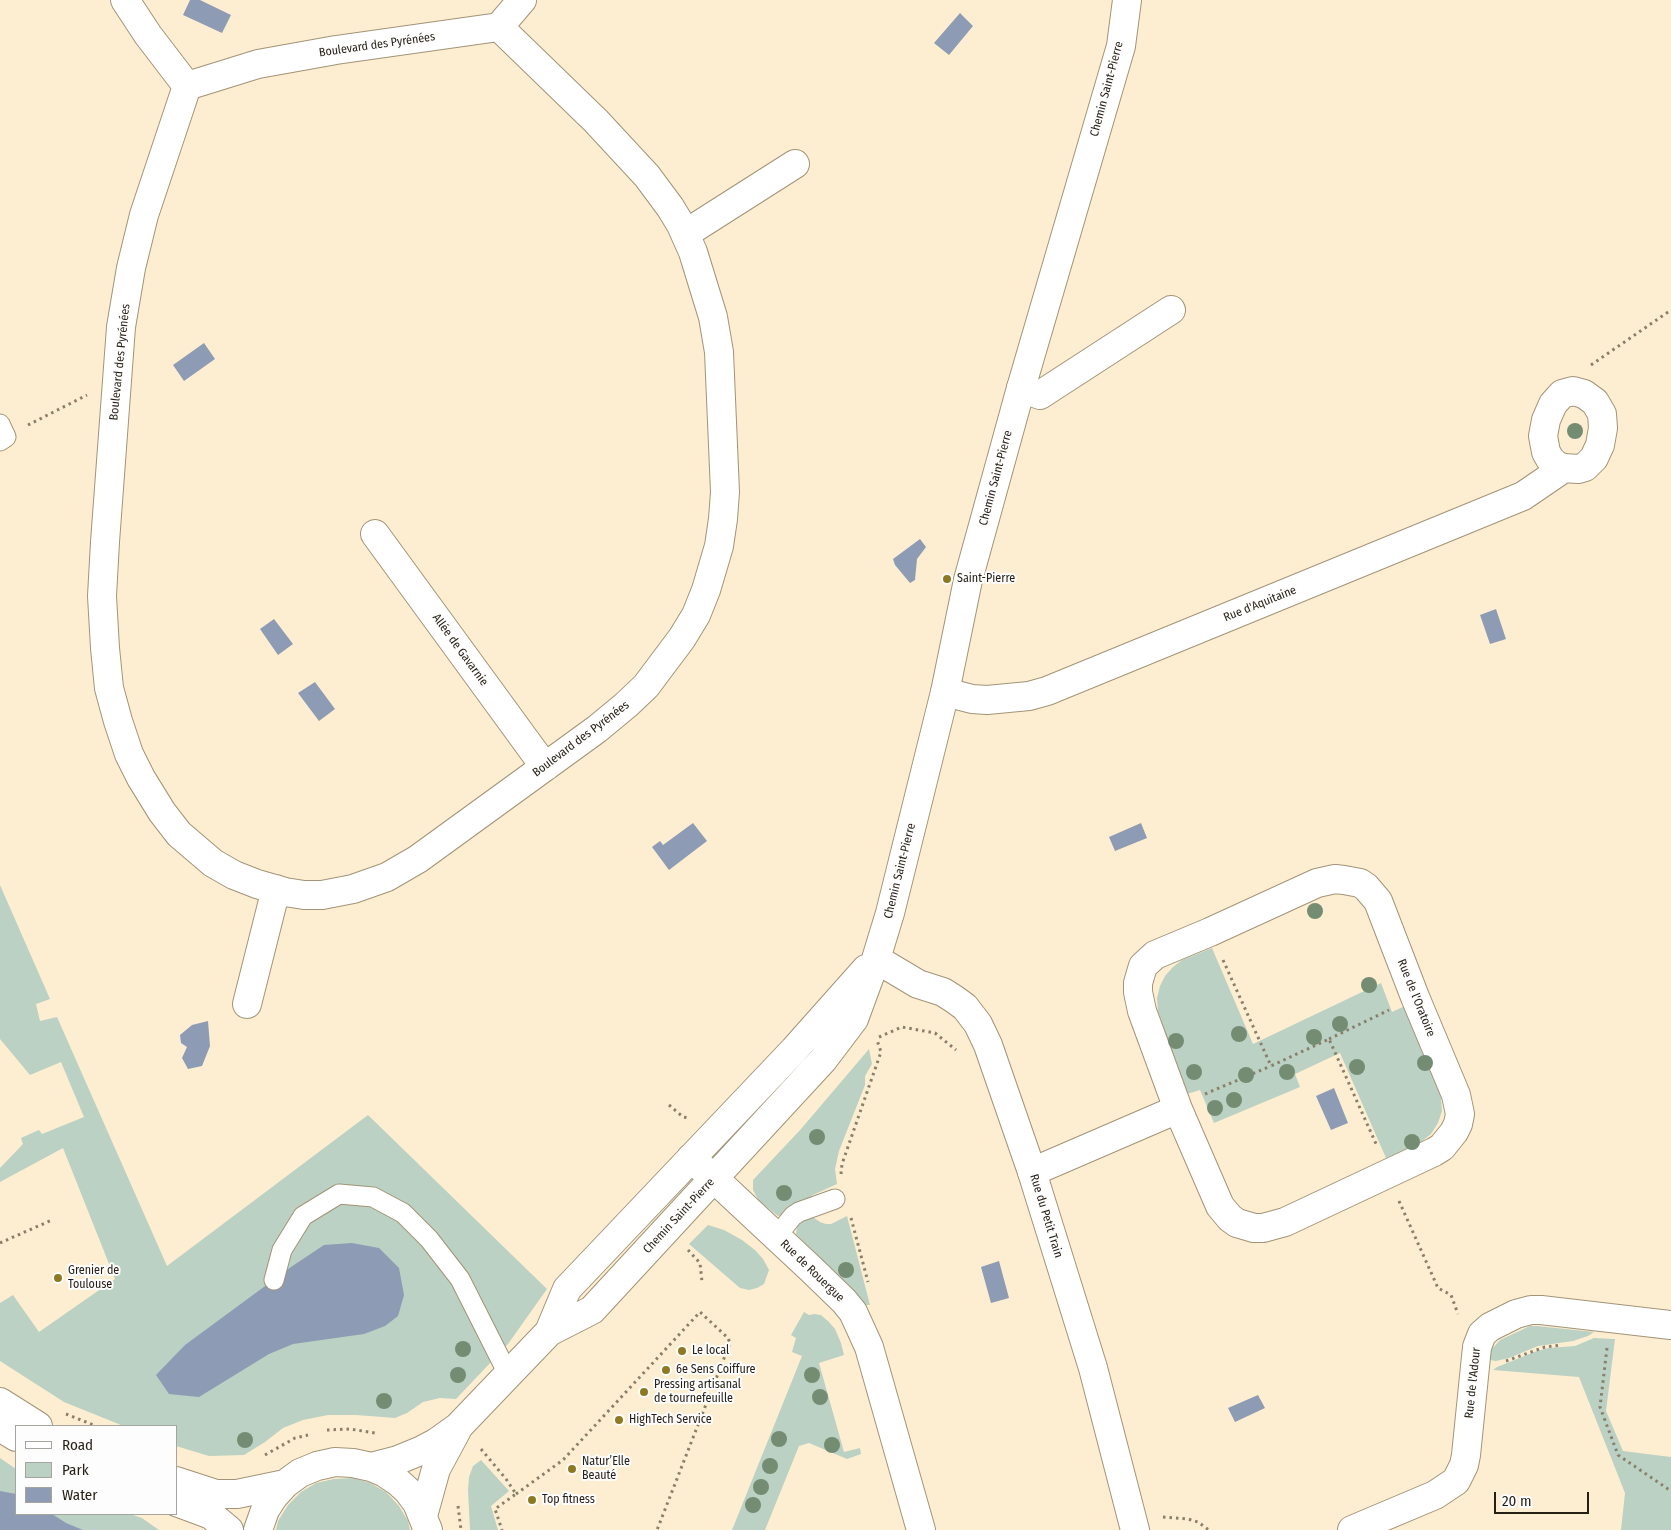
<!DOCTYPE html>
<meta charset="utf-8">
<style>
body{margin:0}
#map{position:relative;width:1671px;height:1530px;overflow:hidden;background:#feeed1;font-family:"Fira Sans Condensed",sans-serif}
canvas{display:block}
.legend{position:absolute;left:15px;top:1425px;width:162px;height:90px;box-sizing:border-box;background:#fdfdfd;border:1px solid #a7a4a0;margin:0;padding:6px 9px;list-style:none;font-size:15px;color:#251f14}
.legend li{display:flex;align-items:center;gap:10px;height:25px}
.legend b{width:25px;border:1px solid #a7a4a0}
.scale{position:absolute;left:1494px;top:1492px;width:95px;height:22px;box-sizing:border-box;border:2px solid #251f14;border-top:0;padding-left:6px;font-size:15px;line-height:18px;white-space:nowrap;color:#251f14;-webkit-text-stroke:4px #fdfdfd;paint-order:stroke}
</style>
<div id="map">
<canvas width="1671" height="1530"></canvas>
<ul class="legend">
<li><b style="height:6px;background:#fff"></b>Road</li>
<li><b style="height:14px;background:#bad1c3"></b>Park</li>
<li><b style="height:14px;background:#8d9bb4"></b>Water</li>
</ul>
<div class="scale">20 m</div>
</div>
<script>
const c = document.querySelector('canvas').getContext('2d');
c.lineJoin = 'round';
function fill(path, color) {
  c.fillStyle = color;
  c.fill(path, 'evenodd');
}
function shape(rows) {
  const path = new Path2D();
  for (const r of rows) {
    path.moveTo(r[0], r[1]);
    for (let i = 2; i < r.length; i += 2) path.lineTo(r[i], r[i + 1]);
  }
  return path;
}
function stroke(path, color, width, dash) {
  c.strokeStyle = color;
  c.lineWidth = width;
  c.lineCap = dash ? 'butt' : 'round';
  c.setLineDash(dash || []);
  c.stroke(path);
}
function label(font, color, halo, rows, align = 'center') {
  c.font = font + ' "Fira Sans Condensed",sans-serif';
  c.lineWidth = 4;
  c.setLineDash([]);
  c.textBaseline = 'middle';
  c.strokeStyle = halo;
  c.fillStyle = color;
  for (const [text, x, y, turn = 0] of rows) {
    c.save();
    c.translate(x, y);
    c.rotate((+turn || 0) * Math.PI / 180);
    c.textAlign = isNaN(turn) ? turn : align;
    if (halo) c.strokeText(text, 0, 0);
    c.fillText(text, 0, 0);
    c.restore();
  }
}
fill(shape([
 [0,885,50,999,36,1004,40,1021,57,1017,167,1266,368,1115,547,1289,508,1344,456,1399,440,1398,423,1402,407,1413,395,1418,356,1415,328,1415,303,1420,283,1428,265,1442,244,1455,209,1456,176,1446,176,1426,121,1425,64,1402,0,1361,0,1303,13,1295,39,1332,115,1279,63,1148,0,1182,0,1168,23,1144,21,1138,39,1130,42,1134,84,1117,61,1062,30,1075,0,1039],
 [1212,948,1253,1044,1381,983,1392,1012,1405,1006,1440,1086,1442,1111,1438,1123,1431,1134,1421,1142,1386,1158,1340,1053,1295,1074,1300,1087,1214,1123,1200,1090,1187,1094,1158,1011,1157,998,1160,986,1165,976,1173,967,1182,960],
 [869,1049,872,1064,865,1076,865,1085,839,1151,835,1169,837,1184,813,1195,786,1215,778,1216,759,1201,753,1190,753,1180,801,1129],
 [810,1215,820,1222,826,1224,831,1224,847,1216,870,1305,866,1305,796,1234,797,1226,803,1219],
 [708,1225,724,1230,742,1240,755,1250,763,1259,769,1270,764,1284,757,1288,749,1290,740,1288,689,1244],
 [804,1312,809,1315,814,1314,821,1315,829,1322,835,1329,841,1343,844,1355,819,1363,844,1452,860,1448,861,1454,847,1459,809,1443,799,1446,765,1530,732,1530,802,1356,792,1352,796,1338,791,1335],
 [1530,1326,1537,1326,1594,1332,1588,1336,1573,1341,1538,1346,1509,1358,1496,1361,1490,1360,1491,1350,1500,1340],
 [1594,1338,1615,1339,1606,1411,1623,1451,1671,1457,1671,1530,1621,1530,1625,1493,1579,1377,1493,1370,1497,1367,1537,1351,1549,1348,1575,1346],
 [0,1458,16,1469,16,1514,130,1514,142,1518,159,1530,0,1530],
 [481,1460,509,1491,491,1506,498,1530,470,1530,468,1490,469,1477,473,1466],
 [353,1478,370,1483,386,1492,399,1506,408,1521,410,1530,276,1530,278,1521,288,1505,301,1492,316,1483,334,1479]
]), '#bad1c3');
fill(shape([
 [190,0,200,0,231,15,222,33,183,15],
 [960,13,973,26,949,55,934,43],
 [204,343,215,359,184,381,173,365],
 [920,539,926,547,917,559,915,580,910,583,895,565,893,559],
 [1496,609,1506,639,1490,644,1480,615],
 [274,619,293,644,278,655,260,629],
 [315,682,335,709,319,721,298,693],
 [693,823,707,841,669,870,652,847,660,841,663,845],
 [1141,823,1147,838,1115,851,1109,837],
 [208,1021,210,1046,202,1066,188,1069,182,1058,187,1047,181,1043,180,1035,192,1025],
 [1334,1088,1348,1123,1331,1130,1316,1096],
 [352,1243,379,1248,399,1268,404,1295,398,1316,385,1326,364,1334,293,1344,269,1354,199,1397,169,1394,156,1375,185,1345,291,1267,324,1245],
 [999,1261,1009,1298,991,1303,981,1267],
 [1258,1395,1265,1408,1235,1422,1228,1408],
 [0,1491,16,1494,16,1514,52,1514,66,1523,83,1530,0,1530]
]), '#8d9bb4');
const lane = shape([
 [0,424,6,437,0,441],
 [776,1237,793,1216,799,1212,835,1199],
 [274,1280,282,1250,303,1216,339,1194,373,1197,403,1213,429,1239,460,1279,508,1374]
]);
const street = shape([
 [125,0,148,35,187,86],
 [499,27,596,121,647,176,670,207,681,225,693,252,713,317,719,352,725,492,723,519,719,546,706,590,696,615,682,638,646,686,626,705,597,729,418,859,387,877,353,889,322,895,304,895,285,892,257,884,234,875,213,863,179,834,162,812,141,778,129,754,118,721,109,688,105,648,102,596,105,542,121,327,131,268,144,215,187,86,258,64,336,50,499,27],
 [499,27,522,0],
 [685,234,795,164],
 [1021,388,1040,395,1171,310],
 [375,534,545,767],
 [945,692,972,699,987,700,1029,696,1047,691,1523,496,1564,468,1578,469,1585,467,1594,458,1600,445,1603,428,1602,414,1595,402,1584,394,1573,391,1562,394,1553,404,1546,420,1543,436,1546,452,1550,459,1556,465,1564,468],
 [247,1004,276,889],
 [691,1158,720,1184,811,1269,844,1301,853,1312,869,1347,921,1530],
 [1032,1172,1178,1109,1220,1206,1230,1218,1237,1223,1254,1228,1263,1228,1285,1222,1434,1152,1442,1147,1454,1132,1458,1124,1460,1114,1456,1095,1415,997,1378,901,1366,887,1360,883,1344,880,1335,879,1317,883,1210,932,1155,955,1143,966,1138,983,1138,992,1142,1011,1178,1109],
 [1352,1530,1435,1495,1456,1481,1464,1465,1466,1455,1477,1347,1482,1334,1490,1327,1516,1314,1531,1310,1541,1310,1671,1325]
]);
const secondary = shape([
 [876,959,918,984,943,992,954,999,965,1007,978,1024,988,1045,1032,1172,1093,1368,1135,1530],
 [549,1332,567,1289,794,1050,866,969],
 [0,1402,38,1426],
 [0,1427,16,1437],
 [371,1467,398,1460,420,1451,437,1442,458,1427,549,1332,592,1310,823,1060,854,1019,876,959,890,913,945,692,968,580,1021,388,1121,46,1127,0],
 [176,1481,216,1494,237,1494,285,1484],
 [176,1502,211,1515,229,1530],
 [423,1516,436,1469,457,1430],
 [258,1530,265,1510,274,1496,285,1484,300,1473,317,1466,335,1462,353,1463,371,1467,385,1473,397,1481,408,1491,417,1503,428,1530]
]);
stroke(lane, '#a29478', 21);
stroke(street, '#a29478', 30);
stroke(secondary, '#a29478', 30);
stroke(shape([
 [1591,365,1671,310],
 [28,425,87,395],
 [1223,960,1271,1066,1329,1039,1377,1146],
 [879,1037,902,1027,935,1033,956,1050],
 [1329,1039,1389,1010],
 [1205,1094,1271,1066],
 [669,1105,683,1117,689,1118],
 [841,1174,842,1164,881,1052,877,1040],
 [1399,1201,1438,1288,1451,1295,1458,1314],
 [851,1218,868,1282],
 [0,1243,52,1220],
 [688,1250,700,1263,702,1282],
 [1607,1348,1600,1407,1618,1455,1671,1491],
 [1506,1361,1545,1347,1562,1345],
 [66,1414,96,1426],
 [327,1430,350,1429,375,1433],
 [481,1449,506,1479,516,1494,495,1509,502,1530],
 [265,1455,295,1438,308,1435],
 [516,1494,563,1460,700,1312,728,1338,730,1343,657,1530],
 [458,1506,461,1530],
 [1163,1517,1188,1519,1198,1522,1209,1530]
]), '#897f6b', 3, [2.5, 4]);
stroke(lane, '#fff', 19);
stroke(street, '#fff', 28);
stroke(secondary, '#fff', 28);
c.fillStyle = '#748c72';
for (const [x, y] of [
 [1575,431],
 [1315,911],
 [1369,985],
 [1340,1024],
 [1239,1034],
 [1314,1037],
 [1176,1041],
 [1425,1063],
 [1357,1067],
 [1194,1072],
 [1287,1072],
 [1246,1075],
 [1234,1100],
 [1215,1108],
 [817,1137],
 [1412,1142],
 [784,1193],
 [846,1270],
 [463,1349],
 [458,1375],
 [812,1375],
 [820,1397],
 [384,1401],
 [779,1439],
 [245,1440],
 [832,1445],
 [770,1466],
 [761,1487],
 [753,1505]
]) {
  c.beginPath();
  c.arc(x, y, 8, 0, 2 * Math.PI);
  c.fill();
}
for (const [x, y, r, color] of [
 [947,579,5,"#8d7a20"],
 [58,1278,5,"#8d7a20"],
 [682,1351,5,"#8d7a20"],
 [666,1370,5,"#8d7a20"],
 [644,1392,5,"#8d7a20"],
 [619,1420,5,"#8d7a20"],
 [572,1469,5,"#8d7a20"],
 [532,1500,5,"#8d7a20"]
]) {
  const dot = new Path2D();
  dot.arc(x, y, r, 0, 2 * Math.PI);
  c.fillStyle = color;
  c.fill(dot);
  stroke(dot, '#fdfdfd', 2);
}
label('12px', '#251f14', '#fdfdfd', [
 ["Boulevard des Pyrénées",377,45,-8],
 ["Chemin Saint-Pierre",1107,89,-75],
 ["Boulevard des Pyrénées",120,362,-84],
 ["Chemin Saint-Pierre",996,478,-75],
 ["Rue d'Aquitaine",1260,604,-22],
 ["Allée de Gavarnie",460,650,54],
 ["Boulevard des Pyrénées",581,739,-37],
 ["Chemin Saint-Pierre",900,871,-76],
 ["Rue de l'Oratoire",1416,998,68],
 ["Chemin Saint-Pierre",679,1216,-47],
 ["Rue du Petit Train",1046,1216,73],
 ["Rue de Rouergue",812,1271,44],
 ["Rue de l'Adour",1473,1383,-84]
]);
label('12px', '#251f14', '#fdfdfd', [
 ["Saint-Pierre",957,579],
 ["Grenier de",68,1271],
 ["Toulouse",68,1285],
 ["Le local",692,1351],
 ["6e Sens Coiffure",676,1370],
 ["Pressing artisanal",654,1385],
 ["de tournefeuille",654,1399],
 ["HighTech Service",629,1420],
 ["Natur’Elle",582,1462],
 ["Beauté",582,1476],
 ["Top fitness",542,1500]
], 'left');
</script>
